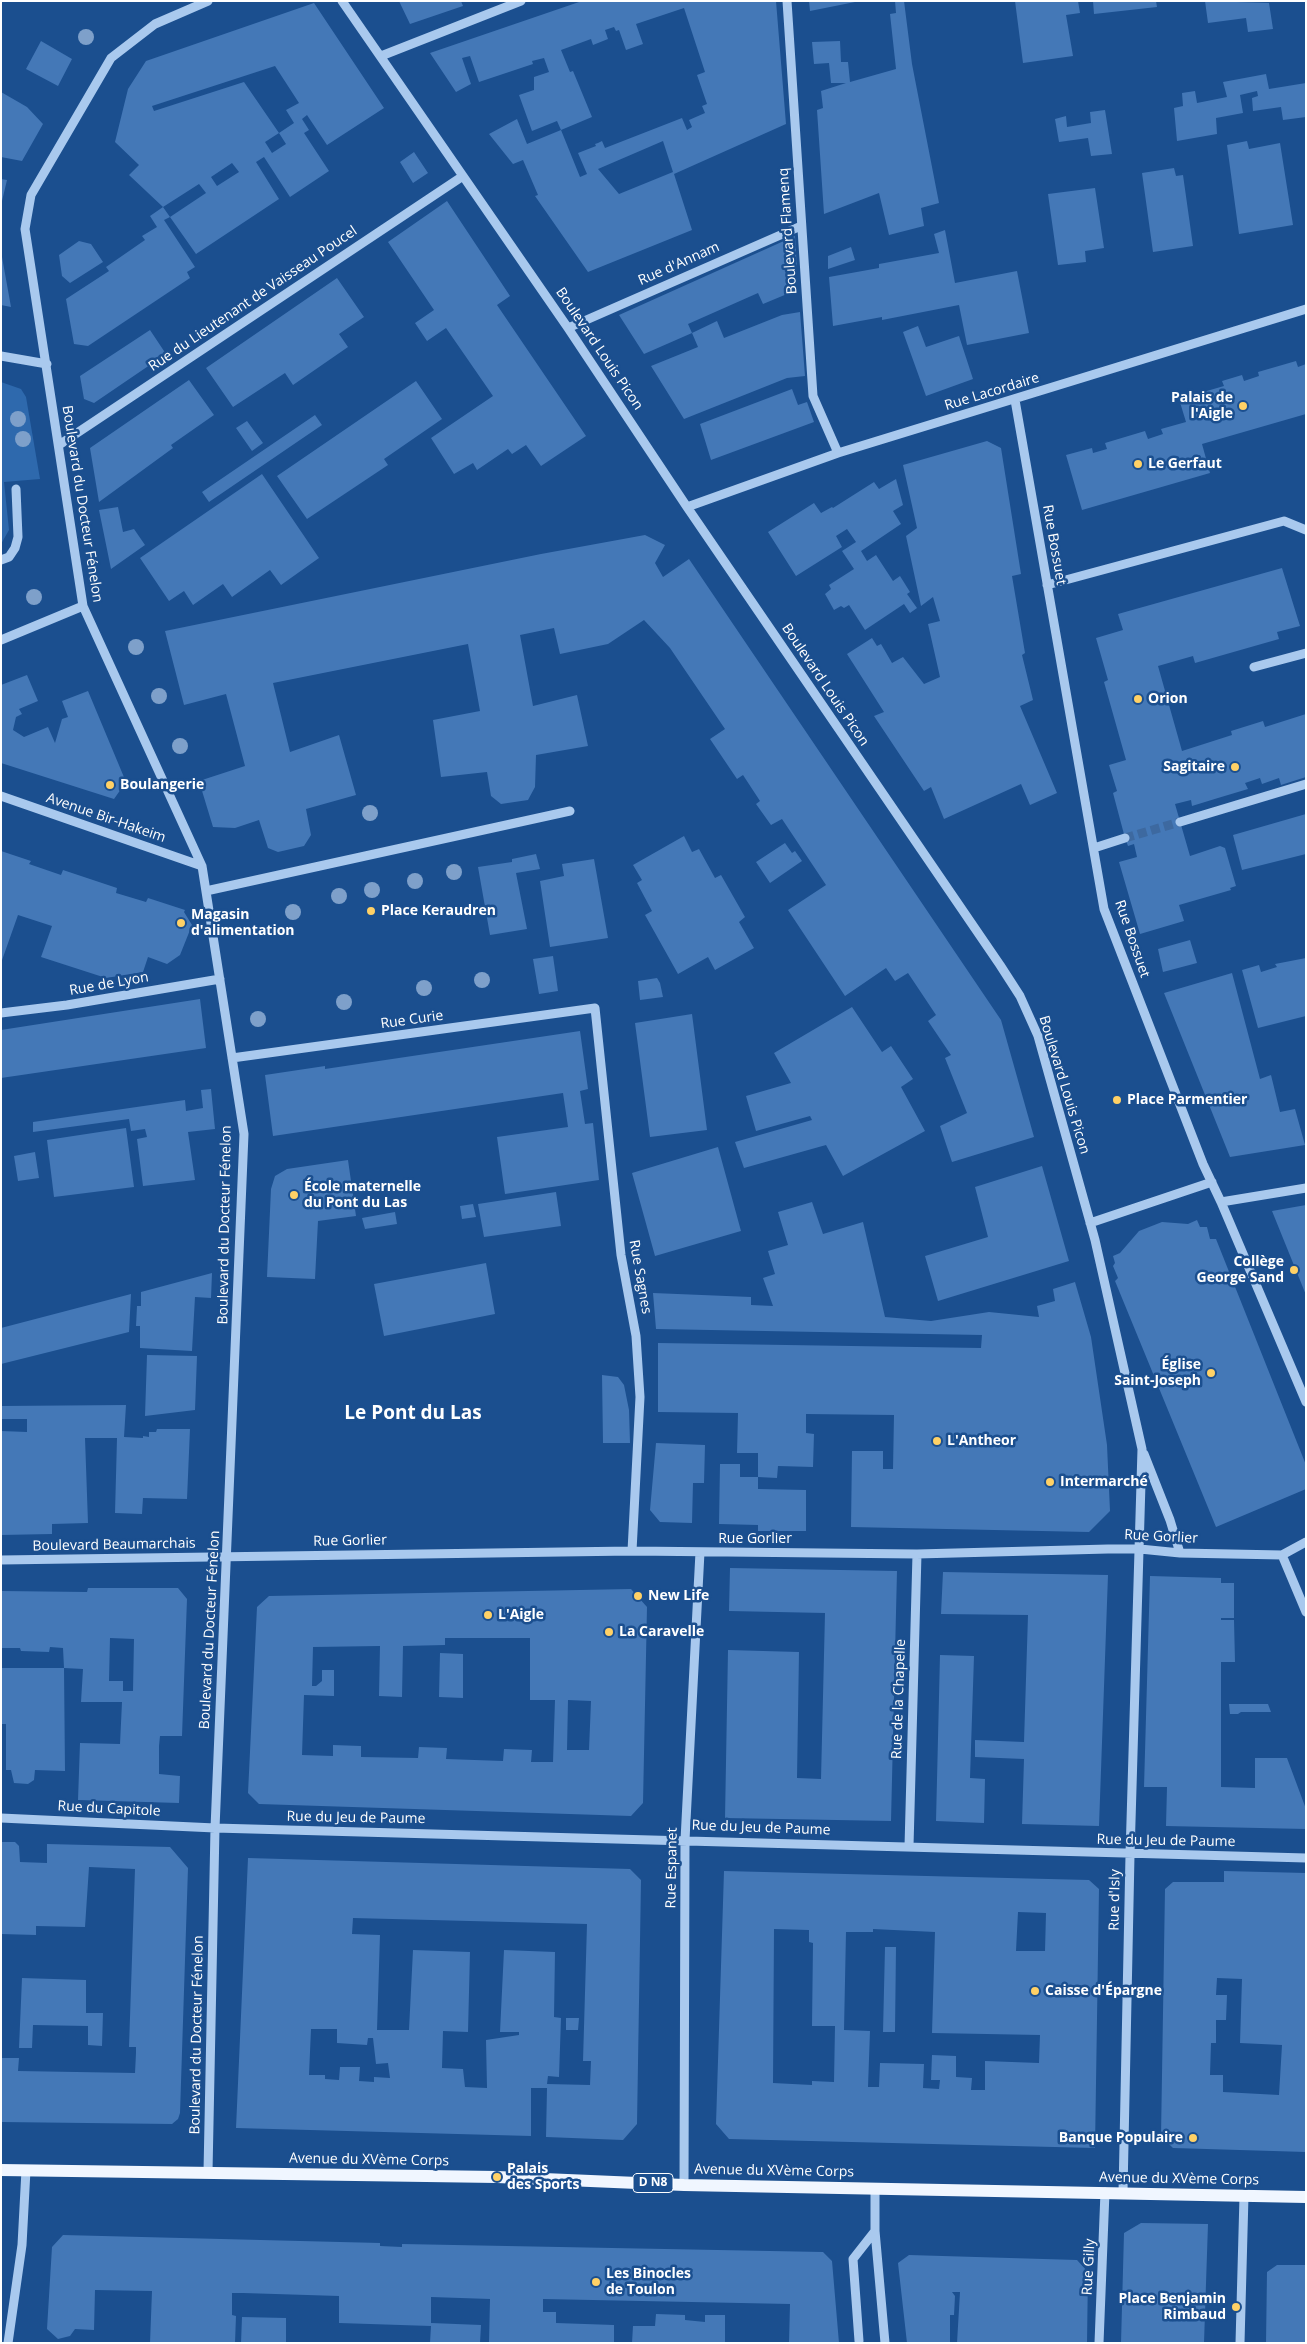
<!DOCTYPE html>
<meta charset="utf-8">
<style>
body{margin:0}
#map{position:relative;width:1307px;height:2344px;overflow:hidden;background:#1b4f8f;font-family:"Open Sans",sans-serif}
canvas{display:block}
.frame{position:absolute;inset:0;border:2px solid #fff;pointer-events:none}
</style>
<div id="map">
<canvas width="1307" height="2344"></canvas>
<div class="frame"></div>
</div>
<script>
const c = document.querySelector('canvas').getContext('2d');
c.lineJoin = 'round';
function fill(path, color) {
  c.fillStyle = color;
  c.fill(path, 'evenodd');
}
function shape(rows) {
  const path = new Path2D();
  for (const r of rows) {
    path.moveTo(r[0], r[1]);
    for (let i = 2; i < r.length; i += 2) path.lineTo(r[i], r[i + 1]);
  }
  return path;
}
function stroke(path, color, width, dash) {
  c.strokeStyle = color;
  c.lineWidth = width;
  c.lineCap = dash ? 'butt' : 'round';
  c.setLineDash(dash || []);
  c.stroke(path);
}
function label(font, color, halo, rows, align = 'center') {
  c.font = font + ' "Open Sans",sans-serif';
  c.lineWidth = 5;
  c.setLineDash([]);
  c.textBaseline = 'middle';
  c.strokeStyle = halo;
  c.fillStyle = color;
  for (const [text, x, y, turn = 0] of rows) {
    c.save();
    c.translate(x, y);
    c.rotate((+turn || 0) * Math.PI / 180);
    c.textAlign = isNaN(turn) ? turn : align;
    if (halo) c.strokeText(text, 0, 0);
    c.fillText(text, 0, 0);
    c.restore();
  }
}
fill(shape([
 [1,382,21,389,26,397,40,479,4,482,9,530,1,544]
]), '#2e69ad');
fill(shape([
 [399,1,461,1,463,6,410,24],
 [582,1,776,1,786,124,674,174,692,230,588,272,535,196,538,195,523,160,513,164,489,134,517,119,527,144,561,130,580,177,587,174,578,153,596,146,595,144,598,143,602,141,605,148,682,118,687,130,692,127,689,120,705,113,702,106,707,104,697,75,705,72,684,8,636,24,643,44,626,50,619,30,616,31,614,27,605,30,608,39,593,45,591,39,561,50,570,72,573,71,592,117,561,130,557,121,532,131,519,95,534,90,534,77,549,72,544,58,532,61,533,64,479,82,470,56,462,58,471,84,456,92,430,53],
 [663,141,673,172,619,194,598,169],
 [809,1,855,1,855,2,810,11],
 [895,1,904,1,912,64,939,203,921,208,924,226,889,235,879,193,824,214,817,110,823,108,821,91,846,83,831,83,829,63,814,64,812,42,840,41,841,62,848,62,850,82,896,69,890,14,896,13],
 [1015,1,1078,1,1080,13,1066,15,1073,56,1023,63],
 [1093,1,1156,1,1157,7,1094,14],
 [1205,1,1269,3,1273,29,1248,32,1246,18,1208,23],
 [314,3,384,108,327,145,307,115,302,119,309,130,304,133,329,171,290,197,264,157,256,162,279,199,196,254,170,217,164,220,195,267,187,272,190,278,88,346,74,344,66,299,109,271,106,267,145,240,142,236,157,227,150,216,163,207,129,175,139,165,115,142,128,89,146,61],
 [275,66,299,103,286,110,294,123,279,133,286,144,272,153,265,142,279,133,244,82,154,111,152,106],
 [232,163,239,172,217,186,211,177],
 [199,184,206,193,170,217,163,207],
 [41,41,72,59,58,86,26,69],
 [1266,74,1269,89,1306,83,1306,117,1283,120,1281,107,1253,111,1252,98,1258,96,1257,91,1240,95,1243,113,1216,118,1217,134,1177,141,1174,108,1183,106,1182,93,1195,91,1197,103,1227,97,1223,82],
 [1,92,27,107,43,124,22,161,1,157],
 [1105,110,1112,154,1091,156,1088,138,1059,142,1055,119,1066,116,1067,127,1091,123,1090,112],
 [1247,141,1249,149,1280,143,1293,225,1239,234,1227,145],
 [414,152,428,173,413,183,400,162],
 [1174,168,1176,176,1183,175,1193,246,1153,252,1142,173],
 [1,179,7,180,2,201,1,201],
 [1095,188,1104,248,1085,251,1086,262,1058,265,1048,194],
 [447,201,510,296,497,305,586,436,541,466,526,445,512,454,508,449,477,470,473,463,454,474,431,438,493,396,446,328,427,341,415,323,434,310,388,242],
 [945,230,955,283,1017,271,1029,333,967,345,959,305,882,320,882,317,833,326,829,277,879,268,879,264,939,253,934,234],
 [795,236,797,270,787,272,787,294,763,304,758,293,688,324,692,333,644,354,619,315],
 [79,241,91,244,103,262,70,283,62,276,59,255],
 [851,247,855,260,828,269,828,256],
 [1,257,2,257,11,307,1,305],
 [337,278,364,317,339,334,348,347,293,385,285,373,233,407,206,368],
 [800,312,805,376,787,378,684,419,651,366,698,347,692,333,717,321,724,338,782,315],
 [918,326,926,347,959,336,973,379,926,396,903,332],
 [150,330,166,354,94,403,84,399,80,376],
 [1296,361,1298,367,1306,364,1306,414,1202,444,1210,473,1082,510,1066,455,1092,448,1093,453,1107,449,1105,443,1145,431,1148,439,1163,434,1161,429,1186,422,1179,399,1224,386,1222,381,1242,375,1244,381,1259,376,1258,372],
 [189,380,214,415,171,445,173,448,99,502,90,448],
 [416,381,442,419,384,459,388,465,307,519,277,476],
 [792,389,798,405,807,402,814,422,711,460,700,424],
 [315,415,322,425,209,502,202,492],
 [247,421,263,443,252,451,236,428],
 [987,441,1001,448,1021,574,1012,576,1025,653,1022,655,1033,700,1020,706,1057,793,1030,805,1021,784,944,819,931,787,924,791,874,716,884,712,847,654,872,638,877,646,881,644,892,663,903,657,924,684,940,677,928,624,940,621,933,597,921,606,906,536,917,528,903,465],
 [262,474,319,558,281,585,270,570,232,597,223,584,193,605,184,591,169,601,140,558],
 [896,479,903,505,893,511,901,524,861,551,867,561,876,555,893,581,900,576,910,592,907,594,917,608,910,613,904,604,865,630,849,605,844,608,841,606,834,610,825,594,831,589,829,585,854,569,842,551,856,542,847,529,836,536,842,547,796,576,768,532,814,503,821,513,832,507,833,508,874,482,879,489],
 [118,507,123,532,134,529,145,545,111,569,99,510],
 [645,535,665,545,655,563,663,577,689,559,1001,1020,1034,1137,952,1162,940,1126,967,1113,945,1058,951,1055,928,1021,936,1015,908,973,895,981,886,968,845,996,788,910,826,885,782,819,771,825,756,804,760,801,743,775,737,779,710,739,725,729,670,648,644,620,608,644,560,654,554,628,520,635,533,706,577,695,588,746,536,755,535,787,528,800,501,804,491,796,487,772,441,777,433,720,480,711,468,644,273,683,290,752,339,735,356,795,306,809,311,835,304,846,278,852,268,848,259,820,235,828,213,827,199,781,245,766,226,694,184,705,165,631,541,554],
 [1282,568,1300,626,1277,632,1279,639,1195,663,1193,656,1158,666,1182,751,1232,735,1231,731,1263,721,1265,727,1306,714,1306,777,1281,785,1279,778,1262,784,1260,778,1245,783,1248,789,1218,798,1192,806,1191,800,1175,804,1190,856,1220,846,1225,848,1236,886,1230,888,1231,890,1179,905,1184,921,1140,934,1119,862,1137,857,1134,844,1128,846,1125,838,1113,793,1117,791,1109,765,1126,760,1104,682,1108,680,1096,638,1123,630,1118,614],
 [27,675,38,701,19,709,22,714,16,717,13,730,24,737,48,727,55,743,62,719,68,717,62,701,88,691,126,782,114,799,1,763,1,685],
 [1306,814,1306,854,1242,870,1233,835],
 [684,836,692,852,699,849,715,878,721,875,745,917,739,922,754,948,715,970,708,957,678,974,645,915,652,911,637,883,642,880,633,865],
 [785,843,792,853,795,851,802,861,770,883,756,862],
 [1,851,31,861,29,864,61,875,63,870,117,888,116,893,146,902,148,898,185,910,184,912,192,925,180,955,167,964,148,957,143,972,106,978,41,957,52,926,18,915,1,963],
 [536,854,540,869,516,873,527,929,490,935,478,867,512,862,512,859],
 [594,859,608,938,550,947,540,881,564,876,562,864],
 [1190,940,1197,963,1163,972,1158,949],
 [553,956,558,991,539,994,533,959],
 [1306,958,1306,1016,1258,1028,1242,970,1259,965,1261,972,1277,967,1275,964],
 [1232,973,1260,1079,1271,1075,1280,1112,1295,1109,1305,1145,1230,1157,1164,993],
 [657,978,660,983,663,997,640,1000,638,981],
 [200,999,206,1048,1,1078,1,1030],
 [852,1007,882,1052,891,1046,913,1079,901,1087,925,1131,843,1176,826,1145,744,1168,735,1142,812,1120,810,1116,756,1131,746,1096,791,1083,774,1053],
 [692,1014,707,1130,650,1137,635,1023],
 [580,1031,588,1089,580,1091,585,1124,593,1123,599,1180,505,1194,497,1137,568,1127,563,1093,273,1136,265,1075,325,1066,325,1069],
 [211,1089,215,1129,188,1132,195,1180,143,1186,137,1139,147,1137,145,1129,131,1131,129,1119,33,1132,33,1122,185,1100,186,1111,203,1108,201,1090],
 [126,1128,134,1187,54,1197,47,1140],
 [718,1147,741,1231,655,1256,632,1173],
 [35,1152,39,1178,18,1181,14,1156],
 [348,1160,356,1216,318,1221,315,1279,267,1277,271,1189,275,1176,287,1169],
 [1042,1166,1069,1261,938,1301,925,1256,988,1237,975,1187],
 [556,1192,561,1226,484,1237,478,1204],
 [812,1202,823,1234,863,1222,885,1317,931,1321,989,1312,1039,1317,1037,1306,1055,1301,1053,1289,1075,1282,1091,1337,1107,1445,1110,1511,1089,1532,851,1527,852,1451,883,1451,883,1469,893,1469,894,1415,806,1414,806,1433,814,1434,813,1467,778,1466,777,1478,758,1477,758,1489,806,1490,806,1531,758,1531,758,1525,719,1524,720,1464,740,1464,740,1477,758,1477,758,1453,737,1453,738,1413,658,1412,658,1343,981,1348,982,1335,656,1329,653,1293,751,1297,751,1305,773,1306,763,1278,775,1274,768,1251,788,1245,778,1212],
 [473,1204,476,1217,462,1219,460,1206],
 [1306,1205,1306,1295,1272,1211],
 [395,1212,397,1224,365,1229,362,1218],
 [1197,1220,1200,1227,1207,1227,1210,1239,1216,1239,1306,1465,1306,1489,1216,1527,1115,1281,1118,1278,1113,1266,1115,1263,1113,1256,1120,1253,1139,1231,1162,1222,1188,1224],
 [486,1263,495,1314,384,1336,374,1284],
 [212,1273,211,1298,195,1297,192,1351,140,1348,140,1326,136,1326,137,1306,141,1306,141,1292],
 [131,1294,129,1332,1,1364,1,1328],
 [147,1355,197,1356,195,1410,145,1416],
 [602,1375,618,1377,624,1385,629,1410,630,1443,603,1443],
 [126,1405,124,1437,143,1438,143,1436,149,1437,149,1432,156,1432,157,1429,190,1429,187,1499,143,1498,142,1514,115,1513,117,1438,85,1438,88,1523,52,1524,52,1534,1,1535,1,1431,27,1432,27,1419,1,1419,1,1406],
 [656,1443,705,1445,704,1483,693,1483,692,1523,660,1522,650,1510],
 [730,1568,897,1571,891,1821,725,1818,728,1650,799,1652,797,1778,821,1779,825,1613,729,1611],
 [943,1572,1108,1575,1099,1826,1022,1824,1024,1759,975,1757,975,1740,1024,1742,1028,1615,941,1614],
 [1150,1576,1221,1578,1221,1583,1234,1583,1234,1618,1221,1618,1221,1620,1234,1620,1235,1662,1221,1662,1221,1787,1255,1788,1255,1758,1287,1758,1306,1809,1306,1829,1166,1826,1167,1787,1144,1787],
 [88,1588,178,1588,187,1599,182,1736,160,1736,159,1746,159,1774,180,1776,179,1803,78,1800,80,1743,120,1744,122,1702,81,1702,83,1669,64,1668,65,1771,35,1770,34,1780,28,1784,14,1783,11,1770,6,1770,6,1724,1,1724,2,1668,64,1668,63,1648,50,1647,49,1652,21,1651,20,1648,1,1648,1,1591,87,1592],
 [110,1638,134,1639,133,1691,123,1691,123,1681,109,1681],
 [631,1589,647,1607,643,1803,631,1816,259,1804,248,1793,257,1607,269,1596],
 [445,1638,530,1638,530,1700,555,1700,553,1762,531,1762,532,1750,504,1749,503,1761,446,1759,447,1748,419,1747,418,1758,361,1757,361,1746,333,1745,333,1756,302,1755,304,1695,334,1696,334,1670,322,1670,322,1681,316,1686,312,1686,313,1647,380,1646,379,1696,402,1697,403,1646,445,1645],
 [568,1700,591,1701,589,1750,567,1750],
 [440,1653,463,1654,463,1698,439,1697],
 [940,1655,974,1656,970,1778,985,1779,984,1823,936,1821],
 [1229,1704,1268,1704,1271,1712,1241,1712,1238,1714,1230,1714],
 [1,1842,15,1842,19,1846,20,1862,47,1863,47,1844,170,1847,188,1868,180,2113,178,2119,172,2124,1,2122,1,2058,19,2058,18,2071,135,2073,136,2053,136,2047,129,2047,135,1869,89,1867,85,1927,36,1926,36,1935,1,1934],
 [248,1858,630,1869,641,1880,637,2124,623,2140,546,2137,547,2088,531,2088,531,2136,236,2128],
 [353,1918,587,1924,583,2061,591,2061,590,2085,547,2084,548,2076,559,2077,561,2018,554,2017,555,1952,504,1950,500,2032,519,2032,519,2035,486,2040,487,2088,465,2087,463,2069,442,2068,443,2031,468,2032,470,1952,413,1950,409,2030,377,2030,380,1935,352,1934],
 [311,2029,337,2029,337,2043,367,2045,368,2038,373,2038,376,2064,388,2063,390,2078,374,2077,374,2082,359,2081,360,2067,340,2067,339,2080,325,2079,325,2075,309,2075],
 [724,1871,1089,1880,1099,1889,1095,2148,729,2139,716,2124],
 [1018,1912,1046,1913,1045,1951,1016,1951],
 [774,1929,809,1930,809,1942,813,1943,812,2026,835,2026,834,2082,812,2081,812,2085,773,2083],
 [873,1929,935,1932,932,2033,1040,2035,1039,2063,985,2061,985,2090,971,2090,972,2078,956,2077,956,2056,932,2055,931,2080,940,2080,939,2089,923,2088,924,2064,880,2063,879,2087,868,2087,870,2031,844,2030,846,1932,873,1932],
 [1224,1871,1306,1873,1306,2152,1173,2148,1161,2136,1165,1889,1173,1882,1224,1882],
 [1217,1978,1242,1979,1240,2043,1282,2045,1279,2095,1223,2092,1223,2075,1210,2075,1211,2043,1216,2043,1216,2020,1226,2020,1227,1995,1216,1995],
 [885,1947,896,1947,895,2032,883,2032],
 [22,1978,86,1980,86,2013,103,2013,102,2046,88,2045,88,2026,33,2025,32,2048,19,2048],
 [566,2018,579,2018,578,2030,566,2030],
 [1141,2223,1208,2224,1204,2343,1121,2343,1124,2233],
 [63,2235,380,2243,380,2246,402,2247,402,2244,823,2252,832,2261,839,2343,789,2343,790,2304,543,2299,543,2312,556,2312,556,2323,614,2325,614,2343,489,2343,490,2299,431,2297,431,2323,481,2325,480,2343,430,2343,431,2326,339,2323,339,2296,243,2293,232,2293,232,2315,236,2316,235,2343,150,2343,152,2291,95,2290,94,2330,75,2329,70,2336,58,2339,47,2329,52,2247],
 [909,2255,1077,2260,1088,2272,1087,2343,957,2343,960,2292,952,2292,955,2296,954,2315,950,2315,950,2343,907,2343,898,2263],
 [1277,2265,1306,2265,1306,2343,1266,2343,1267,2272],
 [656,2314,685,2315,685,2320,705,2322,705,2315,725,2315,725,2343,632,2343,633,2326,655,2326],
 [242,2317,286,2318,286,2343,241,2343]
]), '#4478b7');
stroke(shape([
 [1125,838,1180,822]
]), '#3d69a0', 9, [9, 4.5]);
stroke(shape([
 [208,1,155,24,111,58,31,195,25,229,83,606,202,866,244,1134,215,1828,208,2172],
 [342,1,568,328,687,507,1000,965,1020,996,1038,1036,1095,1240,1142,1449,1130,1855,1123,2192],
 [787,1,813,396,838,453],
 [381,56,521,1],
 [568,328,801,226],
 [1,356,47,364],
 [1015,400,1104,909,1203,1164,1221,1202,1306,1402],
 [59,445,463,176],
 [687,507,838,453,1306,309],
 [1,560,9,557,15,548,18,537,16,489],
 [1047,585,1284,521,1306,530],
 [1,640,83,606],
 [1254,667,1306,653],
 [1,796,202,866],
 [1180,822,1306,784],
 [1094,848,1125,838],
 [206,891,570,811],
 [1,1013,67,1005,220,979],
 [232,1058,595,1008,621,1255,636,1336,640,1397,632,1551],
 [1221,1202,1306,1188],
 [1090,1223,1212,1182],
 [1144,1454,1170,1520,1180,1553],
 [1282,1555,1306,1612],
 [1282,1555,1306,1542],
 [1,1560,632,1551,917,1554,1108,1549,1140,1549,1180,1553,1282,1555],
 [1,1818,215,1828,1306,1858],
 [909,1846,917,1554],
 [684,2185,685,1840,700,1552],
 [875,2188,875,2231,885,2343],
 [859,2341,853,2259,875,2231],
 [8,2343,22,2245,26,2170],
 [1099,2343,1105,2192],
 [1240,2343,1244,2196]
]), '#a9c9ee', 9);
stroke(shape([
 [1,2170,497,2177,684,2185,1306,2197]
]), '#f0f6ff', 12);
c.fillStyle = '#7ea0ca';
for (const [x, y] of [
 [86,37],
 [18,419],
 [23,439],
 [34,597],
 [136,647],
 [159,696],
 [180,746],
 [370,813],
 [454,872],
 [415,881],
 [372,890],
 [339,896],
 [293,912],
 [482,980],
 [424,988],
 [344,1002],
 [258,1019]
]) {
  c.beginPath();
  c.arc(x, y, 8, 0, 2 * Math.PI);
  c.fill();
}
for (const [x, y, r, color] of [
 [1243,406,5,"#ffd166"],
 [1138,464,5,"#ffd166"],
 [1138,699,5,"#ffd166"],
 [1235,767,5,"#ffd166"],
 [110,785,5,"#ffd166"],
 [371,911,5,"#ffd166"],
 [181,923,5,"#ffd166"],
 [1117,1100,5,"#ffd166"],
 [294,1195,5,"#ffd166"],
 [1294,1270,5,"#ffd166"],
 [1211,1373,5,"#ffd166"],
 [937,1441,5,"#ffd166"],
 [1050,1482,5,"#ffd166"],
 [638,1596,5,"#ffd166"],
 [488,1615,5,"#ffd166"],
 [609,1632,5,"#ffd166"],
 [1035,1991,5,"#ffd166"],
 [1193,2138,5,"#ffd166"],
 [497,2177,5,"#ffd166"],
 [596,2282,5,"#ffd166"],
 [1236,2307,5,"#ffd166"]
]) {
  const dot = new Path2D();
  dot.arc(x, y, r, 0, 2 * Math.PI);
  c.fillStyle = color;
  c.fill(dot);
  stroke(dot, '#1b4f8f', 2);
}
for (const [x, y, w] of [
 [653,2183,40]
]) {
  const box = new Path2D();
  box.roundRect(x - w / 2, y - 9.5, w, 19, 4);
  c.fillStyle = '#1b4f8f';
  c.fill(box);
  stroke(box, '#fff', 1);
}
label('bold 12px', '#fff', null, [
 ["D N8",653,2183]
]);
label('14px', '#fff', '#1b4f8f', [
 ["Boulevard Flamenq",788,231,-94],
 ["Rue d'Annam",679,264,-24],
 ["Rue du Lieutenant de Vaisseau Poucel",253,299,-34],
 ["Boulevard Louis Picon",599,349,56],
 ["Rue Lacordaire",992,392,-17],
 ["Boulevard du Docteur Fénelon",82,504,81],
 ["Rue Bossuet",1054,545,80],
 ["Boulevard Louis Picon",825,685,56],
 ["Avenue Bir-Hakeim",106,818,19],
 ["Rue Bossuet",1132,939,71],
 ["Rue de Lyon",109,984,-10],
 ["Rue Curie",412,1020,-8],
 ["Boulevard Louis Picon",1064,1085,73],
 ["Boulevard du Docteur Fénelon",225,1225,-89],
 ["Rue Sagnes",640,1277,80],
 ["Rue Gorlier",1161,1537,3],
 ["Rue Gorlier",755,1539],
 ["Rue Gorlier",350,1541,-1],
 ["Boulevard Beaumarchais",114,1545,-1],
 ["Boulevard du Docteur Fénelon",210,1630,-87],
 ["Rue de la Chapelle",899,1699,-88],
 ["Rue du Capitole",109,1809,3],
 ["Rue du Jeu de Paume",356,1818,1],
 ["Rue du Jeu de Paume",761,1828,2],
 ["Rue du Jeu de Paume",1166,1841,1],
 ["Rue Espanet",672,1868,-89],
 ["Rue d'Isly",1115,1900,-89],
 ["Boulevard du Docteur Fénelon",197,2035,-89],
 ["Avenue du XVème Corps",369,2160,1],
 ["Avenue du XVème Corps",774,2171,1],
 ["Avenue du XVème Corps",1179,2179,1],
 ["Rue Gilly",1089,2267,-87]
]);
label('bold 14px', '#fff', '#1b4f8f', [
 ["Palais de",1233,398,"right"],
 ["l'Aigle",1233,414,"right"],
 ["Le Gerfaut",1148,464],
 ["Orion",1148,699],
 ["Sagitaire",1225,767,"right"],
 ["Boulangerie",120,785],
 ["Place Keraudren",381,911],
 ["Magasin",191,915],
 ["d'alimentation",191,931],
 ["Place Parmentier",1127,1100],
 ["École maternelle",304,1187],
 ["du Pont du Las",304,1203],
 ["Collège",1284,1262,"right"],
 ["George Sand",1284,1278,"right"],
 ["Église",1201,1365,"right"],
 ["Saint-Joseph",1201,1381,"right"],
 ["L'Antheor",947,1441],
 ["Intermarché",1060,1482],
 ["New Life",648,1596],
 ["L'Aigle",498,1615],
 ["La Caravelle",619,1632],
 ["Caisse d'Épargne",1045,1991],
 ["Banque Populaire",1183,2138,"right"],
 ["Palais",507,2169],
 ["des Sports",507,2185],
 ["Les Binocles",606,2274],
 ["de Toulon",606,2290],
 ["Place Benjamin",1226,2299,"right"],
 ["Rimbaud",1226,2315,"right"]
], 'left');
label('bold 19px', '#fff', '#1b4f8f', [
 ["Le Pont du Las",413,1414]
]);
</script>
